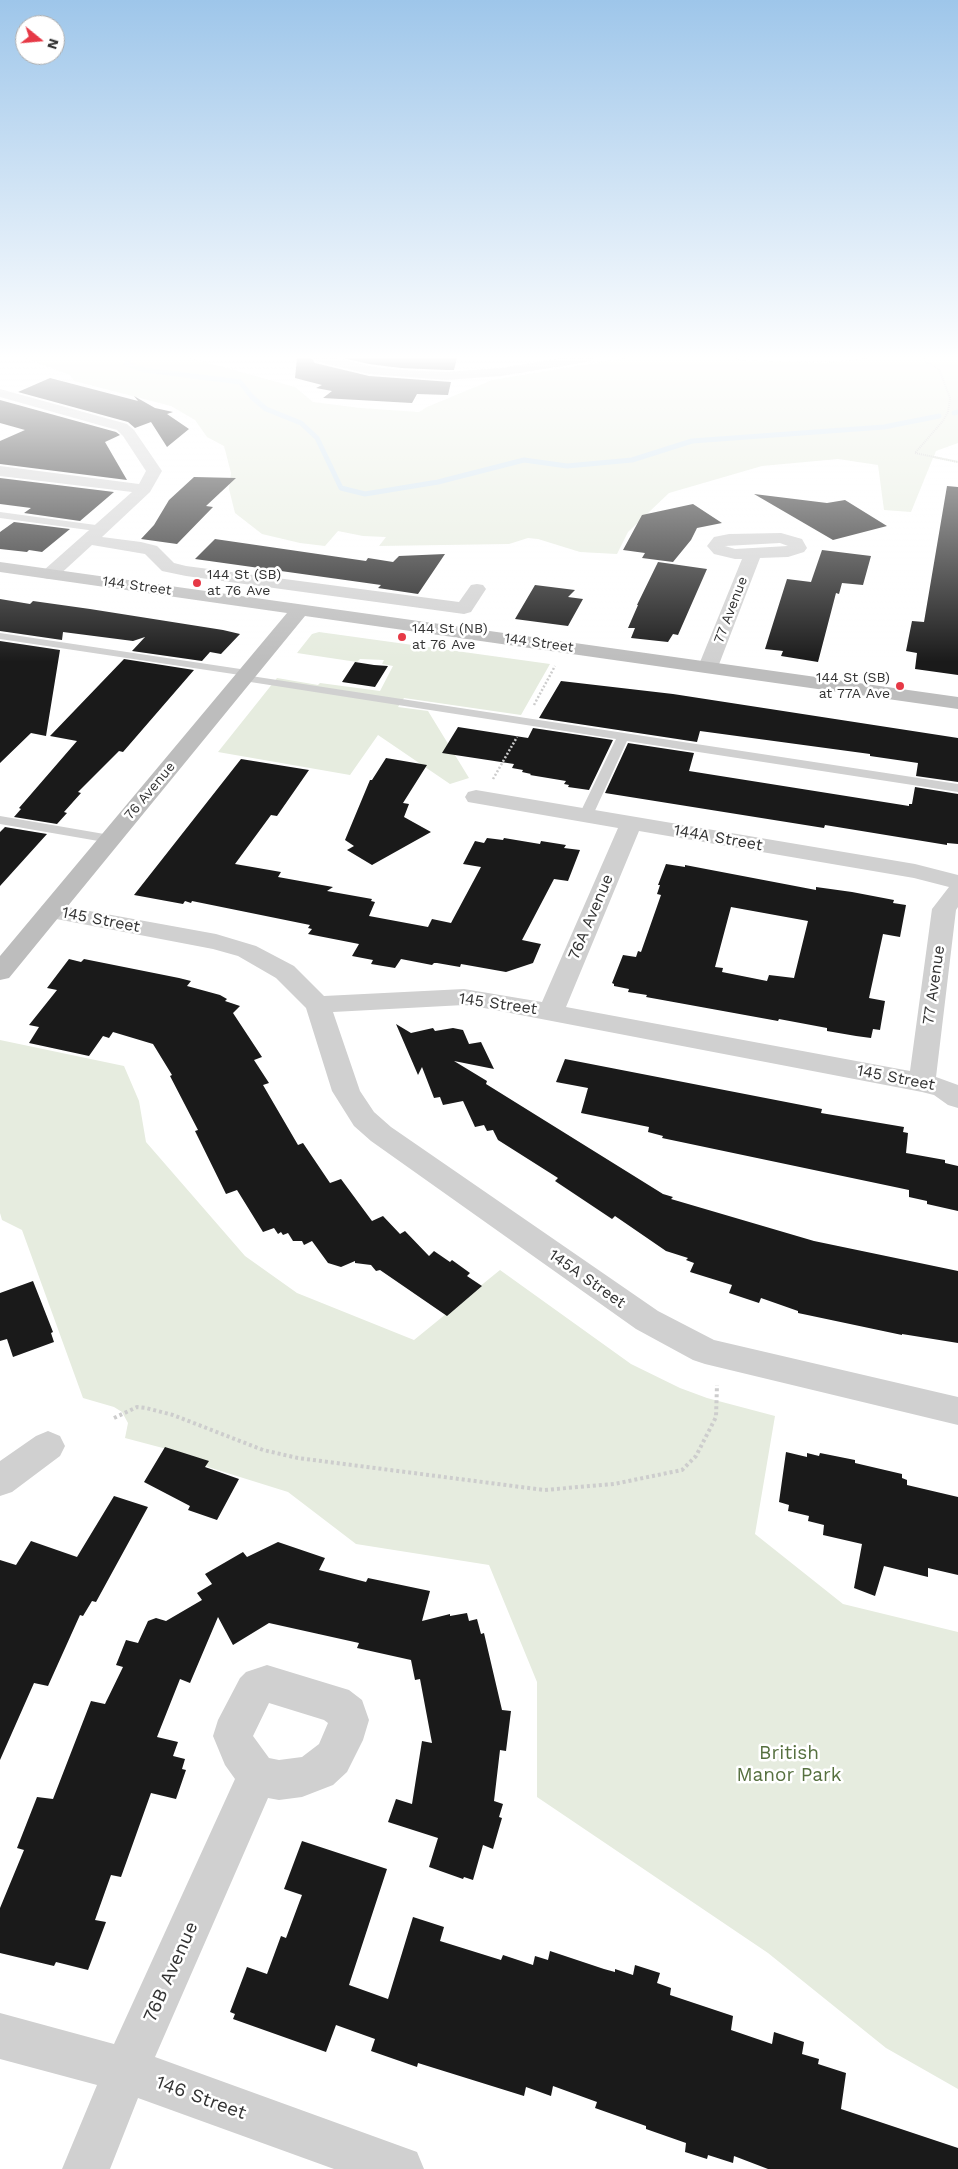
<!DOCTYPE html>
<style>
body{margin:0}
#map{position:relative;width:958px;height:2169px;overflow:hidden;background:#fff;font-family:"Work Sans",sans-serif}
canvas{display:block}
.north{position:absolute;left:15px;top:15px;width:50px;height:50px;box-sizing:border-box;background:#fff;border:1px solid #adadad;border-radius:50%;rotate:107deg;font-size:14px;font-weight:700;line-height:20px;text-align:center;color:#333}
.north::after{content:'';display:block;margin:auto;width:18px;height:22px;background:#e63946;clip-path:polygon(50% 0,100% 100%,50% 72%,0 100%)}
</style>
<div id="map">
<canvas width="958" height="2169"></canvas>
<div class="north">N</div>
</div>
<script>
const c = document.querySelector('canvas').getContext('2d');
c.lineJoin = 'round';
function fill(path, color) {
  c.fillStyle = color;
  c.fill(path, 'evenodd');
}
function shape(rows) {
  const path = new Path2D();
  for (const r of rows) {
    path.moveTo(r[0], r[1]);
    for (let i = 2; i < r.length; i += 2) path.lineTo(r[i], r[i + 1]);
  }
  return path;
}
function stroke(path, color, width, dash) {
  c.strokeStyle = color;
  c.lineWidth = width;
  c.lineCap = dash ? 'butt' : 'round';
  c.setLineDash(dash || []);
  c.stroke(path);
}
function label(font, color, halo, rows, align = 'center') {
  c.font = font + ' "Work Sans",sans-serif';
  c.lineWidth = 5;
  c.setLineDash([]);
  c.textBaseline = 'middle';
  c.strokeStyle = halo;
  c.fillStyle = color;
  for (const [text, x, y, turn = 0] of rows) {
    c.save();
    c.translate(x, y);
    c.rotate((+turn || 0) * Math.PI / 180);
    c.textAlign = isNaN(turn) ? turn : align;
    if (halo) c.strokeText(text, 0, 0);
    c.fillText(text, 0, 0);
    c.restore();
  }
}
fill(shape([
 [24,358,190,358,295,387,313,402,360,408,419,412,427,407,492,380,626,358,736,358,740,360,826,363,867,358,958,358,958,443,936,451,934,456,958,461,958,463,933,458,911,512,884,510,878,465,838,459,762,466,669,493,628,532,617,554,580,552,538,539,528,538,509,544,379,546,386,537,363,536,338,531,325,546,300,543,262,534,235,513,229,489,231,473,224,446,207,437,195,420,171,406,74,381,70,375],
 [319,632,550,664,521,715,404,698,398,707,428,711,469,778,450,784,378,735,350,775,218,752,277,678,318,685,320,683,380,691,393,666,382,664,384,660,360,659,357,662,297,653,312,634],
 [0,1040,124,1066,139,1101,146,1142,245,1256,297,1293,414,1340,500,1270,631,1364,680,1388,707,1398,775,1416,755,1534,843,1604,958,1632,958,2089,886,2048,768,1953,537,1797,537,1682,489,1565,356,1544,288,1492,208,1467,193,1456,125,1438,128,1423,122,1412,114,1407,83,1398,22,1230,2,1220,0,1213]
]), '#e6ecdf');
stroke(shape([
 [130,358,126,364,145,370,240,382,252,397,266,409,301,423,317,438,341,488,365,494,438,482,524,460,567,466,632,460,692,441,884,427,939,416],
 [954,413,958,412]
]), '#cfe2ee', 5);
fill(shape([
 [297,358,311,358,315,363,369,376,451,382,448,395,417,394,412,403,323,398,332,391,316,388,322,385,295,378],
 [343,358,457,358,454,370,446,370,401,368,369,364],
 [50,378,138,401,134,396,155,408,173,412,167,414,189,429,167,447,151,422,135,428,128,422,18,392],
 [0,400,116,432,120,435,105,442,127,480,0,464,0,441,25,430,0,423],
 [194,477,236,478,206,506,213,507,177,544,141,539,154,525,169,500],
 [0,478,114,492,80,521,24,513,31,508,0,504],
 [947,486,958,487,958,675,915,669,917,653,906,651,912,621,924,622],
 [754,494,827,503,845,500,887,526,833,540],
 [693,504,722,523,697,528,691,540,673,562,642,558,645,553,623,550,642,515],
 [14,522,70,529,42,552,29,550,27,552,0,549,0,532],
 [215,539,366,561,368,558,393,562,399,556,445,554,418,594,378,588,381,585,195,559],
 [822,550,871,556,863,585,842,583,839,594,836,593,818,662,781,656,783,651,765,649,787,579,811,582],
 [658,562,707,569,678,635,673,634,668,642,631,638,635,628,628,628,638,605,637,605],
 [535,585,575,590,568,597,583,599,568,626,515,619],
 [0,599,30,604,33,601,90,609,223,630,240,634,221,654,210,652,202,661,132,651,145,637,133,641,63,632,62,640,0,631],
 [0,641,60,650,46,736,31,733,0,763],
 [124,659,194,670,123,752,119,751,78,792,81,793,64,812,67,813,57,824,14,817,21,809,19,808,77,741,50,736],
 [355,662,374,665,388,666,375,687,342,682],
 [561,681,673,694,958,738,958,782,916,776,918,763,870,756,870,754,700,731,697,742,539,718],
 [458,727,528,738,533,728,613,740,589,790,568,787,569,785,564,784,566,781,530,775,531,774,522,772,523,770,512,768,514,764,442,753],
 [628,743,694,753,689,771,909,806,909,804,912,804,915,787,958,794,958,844,947,843,947,845,825,825,824,828,605,793],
 [386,758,427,765,403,803,409,804,404,817,431,832,372,865,347,850,354,846,345,840,370,780,372,780],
 [241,759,309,770,277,816,271,815,235,864,281,872,278,877,333,887,327,891,372,899,371,901,375,902,369,916,428,927,432,919,451,923,481,867,463,864,475,841,484,843,487,838,503,840,504,838,540,844,541,841,566,845,564,848,580,850,568,881,554,879,522,940,541,944,533,963,506,972,461,964,460,967,437,963,434,963,432,965,401,959,395,968,371,964,373,960,352,956,359,944,308,934,312,929,308,928,310,925,192,901,191,903,185,901,183,904,134,895],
 [5,827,47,834,0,886,0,832],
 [666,864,685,867,685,865,816,890,816,887,852,892,894,900,893,903,906,905,900,937,883,934,869,998,885,1001,880,1030,873,1029,871,1038,856,1036,827,1031,827,1028,779,1019,778,1021,646,997,647,995,628,992,629,989,614,986,614,984,612,983,623,955,636,957,638,951,641,952,661,895,657,894,660,885,658,885],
 [731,907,808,921,794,978,769,975,767,981,722,972,723,968,715,967],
 [69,959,81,962,84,959,179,978,191,981,187,986,220,995,227,999,225,1001,240,1006,233,1013,262,1057,254,1060,269,1083,263,1085,298,1145,303,1143,330,1183,341,1179,372,1221,383,1216,400,1234,405,1231,429,1256,434,1251,450,1262,452,1260,470,1273,467,1276,482,1286,447,1316,380,1270,376,1271,371,1265,355,1263,355,1261,341,1267,328,1263,312,1241,304,1245,302,1241,293,1241,288,1233,283,1235,281,1232,278,1234,274,1228,263,1232,237,1190,226,1194,195,1131,198,1130,170,1076,172,1075,153,1044,113,1032,109,1038,103,1036,89,1056,29,1043,39,1027,29,1025,57,990,47,988],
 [396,1024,411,1033,433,1028,435,1031,453,1028,463,1030,469,1044,481,1042,494,1069,454,1061,487,1081,486,1084,663,1194,673,1197,671,1199,814,1241,958,1271,958,1343,902,1334,902,1335,798,1313,798,1311,761,1298,759,1303,729,1293,732,1285,690,1272,694,1263,686,1260,688,1258,666,1251,615,1216,612,1219,555,1181,558,1178,498,1140,493,1130,487,1131,484,1125,475,1127,463,1101,443,1105,440,1097,434,1098,422,1067,418,1075],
 [565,1059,822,1109,821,1113,904,1127,903,1132,908,1133,906,1153,945,1160,945,1163,958,1166,958,1211,927,1204,927,1201,909,1197,909,1190,662,1138,663,1136,648,1132,649,1127,581,1113,588,1088,556,1082],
 [33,1281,53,1332,51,1333,54,1342,13,1357,7,1339,0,1341,0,1293],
 [165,1447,209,1461,205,1467,239,1479,217,1520,188,1510,190,1506,144,1482],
 [786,1452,807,1457,807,1453,819,1456,820,1453,855,1460,855,1463,902,1474,902,1478,907,1480,907,1485,958,1497,958,1575,928,1568,928,1577,884,1566,875,1596,854,1588,862,1544,823,1535,824,1525,808,1521,809,1516,788,1511,789,1505,779,1502],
 [114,1496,148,1507,96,1602,92,1601,83,1616,80,1615,48,1686,34,1683,0,1760,0,1560,16,1565,31,1541,77,1557],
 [278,1542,325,1558,319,1570,366,1582,368,1578,430,1591,422,1621,450,1614,450,1616,467,1613,469,1621,477,1619,481,1634,484,1633,502,1710,511,1711,506,1751,500,1750,494,1801,503,1804,499,1817,502,1818,493,1849,483,1845,473,1880,464,1877,463,1879,429,1867,438,1838,388,1822,396,1799,412,1804,422,1741,432,1743,420,1679,415,1680,411,1660,357,1648,359,1643,269,1623,233,1645,218,1617,190,1683,180,1679,157,1737,178,1742,173,1756,185,1759,182,1769,186,1770,176,1799,151,1793,121,1877,111,1875,95,1920,106,1922,88,1970,56,1962,54,1966,0,1953,0,1908,24,1850,17,1848,37,1797,53,1799,91,1701,105,1704,123,1667,116,1665,126,1640,138,1643,148,1621,156,1618,166,1621,202,1600,197,1593,212,1584,205,1574,243,1552,247,1557],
 [302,1841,387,1869,349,1985,388,1999,413,1917,444,1927,440,1941,501,1960,503,1955,533,1965,535,1956,548,1960,550,1951,604,1969,615,1972,615,1969,633,1975,635,1965,660,1973,657,1983,671,1988,670,1995,733,2016,731,2030,772,2044,774,2032,804,2042,802,2054,819,2059,818,2064,846,2073,841,2109,958,2148,958,2169,768,2169,734,2156,733,2163,708,2155,707,2159,685,2152,686,2143,646,2129,646,2126,595,2108,597,2102,553,2086,551,2096,526,2087,524,2096,418,2063,417,2067,371,2051,375,2039,336,2025,326,2052,233,2019,235,2014,230,2012,247,1967,267,1974,281,1936,286,1938,302,1895,284,1889]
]), '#1a1a1a');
stroke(shape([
 [924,358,924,361,939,369,950,398,948,412,943,421,915,453,958,462]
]), '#cdcdcd', 2, [1, 1]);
stroke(shape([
 [534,705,555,666],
 [493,779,517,737]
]), '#cdcdcd', 2.5, [2, 2]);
stroke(shape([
 [114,1418,137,1407,146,1408,173,1415,263,1450,298,1458,544,1490,614,1484,682,1470,696,1456,716,1417,717,1385]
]), '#cdcdcd', 4, [3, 3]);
fill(shape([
 [0,512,103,526,108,529,103,532,0,518,0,512],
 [0,633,247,670,253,673,251,676,958,784,958,792,627,741,593,815,586,819,579,815,616,739,244,681,238,678,240,675,0,639,0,633],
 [0,816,110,835,117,839,110,843,0,824,0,816]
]), '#d0d0d0');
fill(shape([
 [313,358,336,358,369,366,401,370,446,372,501,368,562,358,594,358,587,362,501,376,446,380,369,374,315,361,313,358],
 [0,389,127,424,134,430,162,471,150,492,102,537,141,542,157,546,174,563,186,566,459,602,471,585,477,584,483,585,486,589,471,612,464,614,186,576,162,571,145,554,92,545,56,578,50,579,44,578,41,574,44,570,132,492,0,476,0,466,139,484,146,471,123,436,117,430,0,397,0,389],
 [781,533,802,539,807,548,804,552,788,557,760,558,718,667,715,671,708,673,701,671,698,667,742,559,735,559,714,554,707,546,714,537,729,534,781,533],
 [780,543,788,546,735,549,725,546,780,543],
 [476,790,915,864,958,875,958,907,956,910,936,1077,958,1085,958,1108,948,1105,934,1095,922,1092,484,1008,464,1005,333,1012,360,1091,374,1112,391,1127,658,1311,714,1340,958,1397,958,1425,705,1364,693,1360,636,1329,371,1141,354,1126,332,1091,306,1008,276,978,238,956,213,949,51,918,42,916,39,911,42,906,51,904,216,934,256,946,294,966,324,996,464,989,542,1002,618,828,468,802,465,797,468,792,476,790],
 [639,831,914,878,949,887,932,909,910,1071,566,1007,639,831],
 [48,1431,60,1436,65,1446,60,1456,12,1492,0,1496,0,1461,36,1436,48,1431],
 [267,1665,349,1690,362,1700,369,1720,363,1740,347,1772,333,1785,302,1797,279,1800,268,1798,155,2057,417,2152,424,2169,334,2169,138,2098,110,2169,62,2169,97,2085,0,2059,0,2013,114,2044,235,1779,225,1765,213,1736,218,1720,240,1678,246,1672,267,1665],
 [269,1703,324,1720,328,1723,319,1744,302,1757,279,1760,269,1758,253,1736,269,1703]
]), '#d0d0d0');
fill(shape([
 [0,562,958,697,958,709,305,616,9,978,0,980,0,956,287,613,0,572,0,562]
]), '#bdbdbd');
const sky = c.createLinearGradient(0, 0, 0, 662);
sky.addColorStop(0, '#9ec6ea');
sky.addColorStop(0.54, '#fff');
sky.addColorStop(1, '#ffffff00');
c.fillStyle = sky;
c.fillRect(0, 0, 958, 662);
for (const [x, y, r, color] of [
 [197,583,5,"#e63946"],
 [402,637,5,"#e63946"],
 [900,686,5,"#e63946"]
]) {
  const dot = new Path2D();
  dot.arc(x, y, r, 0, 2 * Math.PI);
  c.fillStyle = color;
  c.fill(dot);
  stroke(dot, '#fff', 2);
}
label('14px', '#333', '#fff', [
 ["144 St (SB)",207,575],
 ["at 76 Ave",207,591],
 ["144 St (NB)",412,629],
 ["at 76 Ave",412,645],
 ["144 St (SB)",890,678,"right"],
 ["at 77A Ave",890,694,"right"]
], 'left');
label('14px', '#333', '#fff', [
 ["144 Street",137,586,8],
 ["77 Avenue",731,610,-69],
 ["144 Street",539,643,8],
 ["76 Avenue",150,791,-50]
]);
label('16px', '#333', '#fff', [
 ["144A Street",718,838,10],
 ["76A Avenue",591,917,-67],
 ["145 Street",101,920,11],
 ["77 Avenue",934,985,-82],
 ["145 Street",498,1004,8],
 ["145 Street",896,1078,11],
 ["145A Street",587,1279,35]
]);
label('19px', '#56703f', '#fff', [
 ["British",789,1753],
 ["Manor Park",789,1775]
]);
label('19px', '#333', '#fff', [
 ["76B Avenue",171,1972,-66],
 ["146 Street",201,2098,20]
]);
</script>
